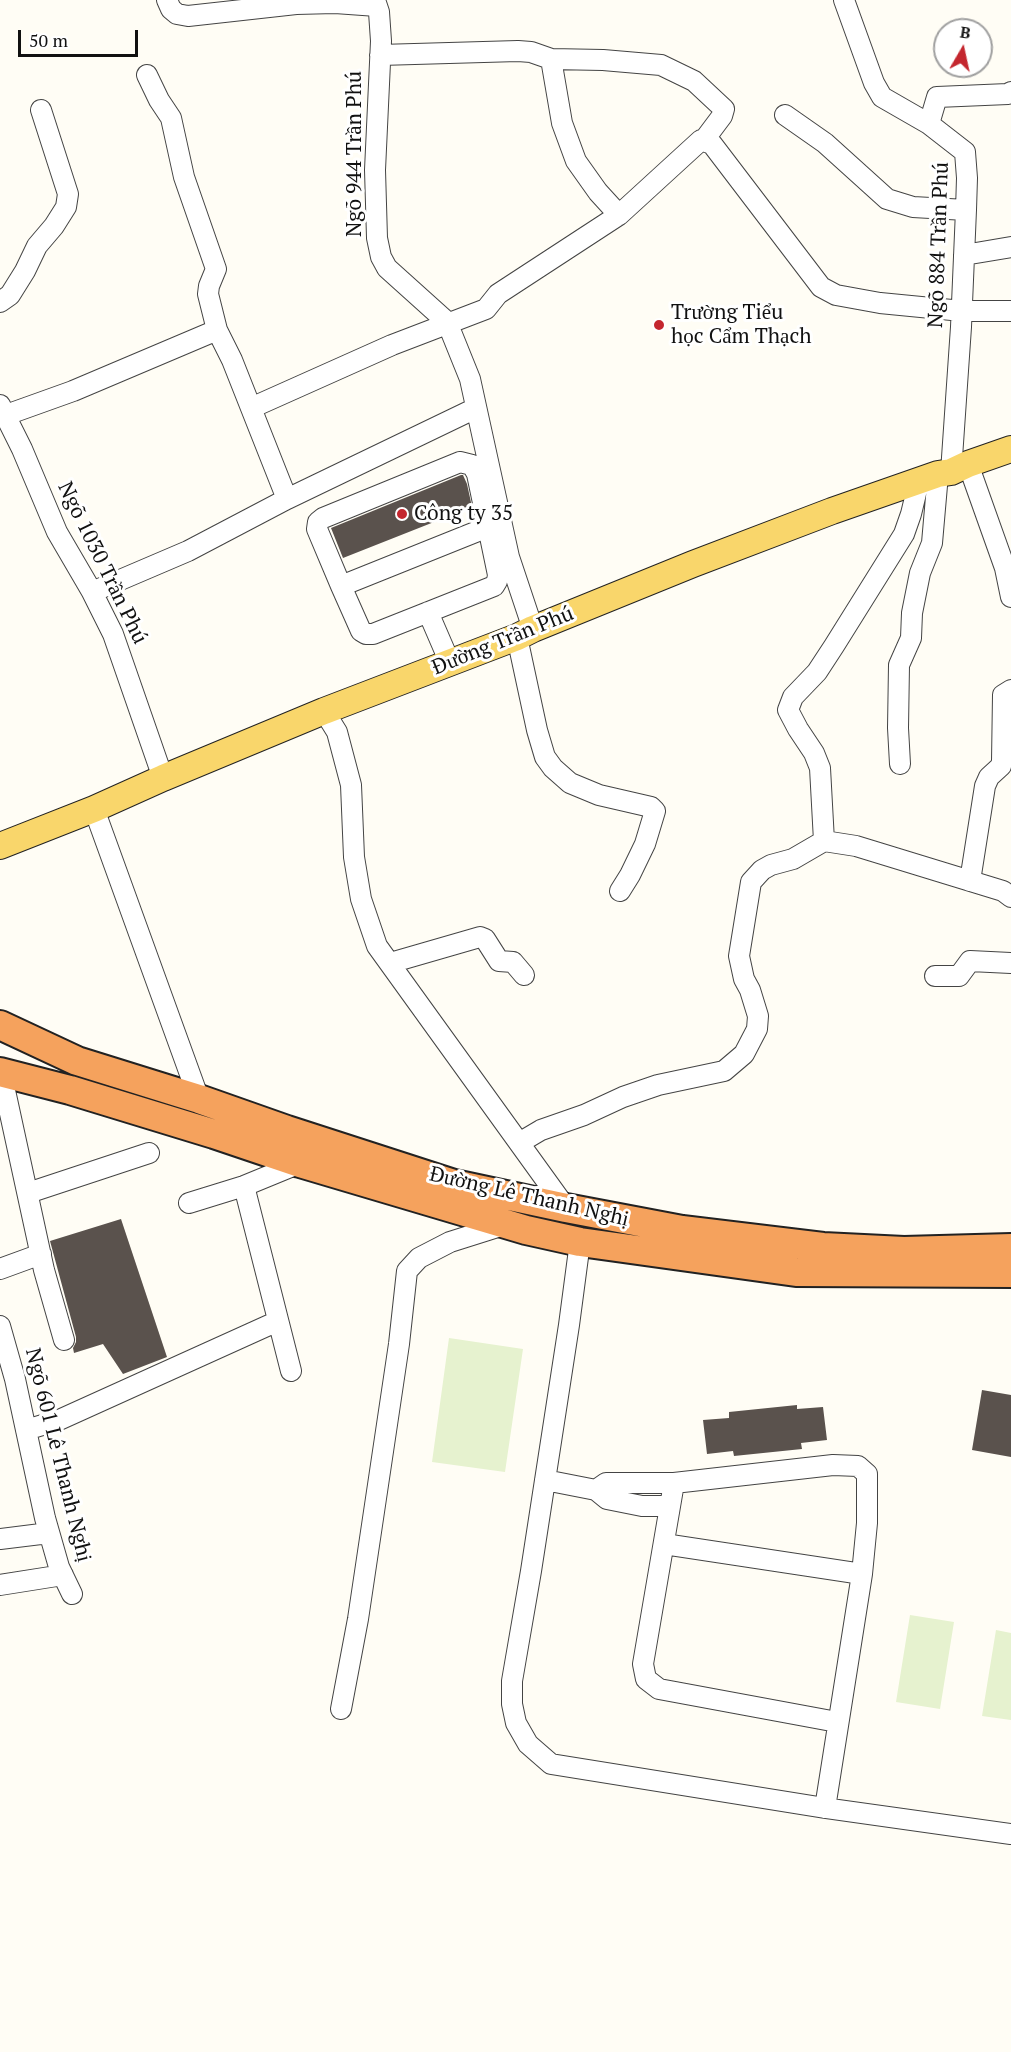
<!DOCTYPE html>
<meta charset="utf-8">
<style>
body{margin:0}
#map{position:relative;width:1011px;height:2052px;overflow:hidden;background:#fffdf5;font-family:"PT Serif",serif}
canvas{display:block}
.north{position:absolute;left:933px;top:18px;width:60px;height:60px;box-sizing:border-box;background:#fff;border:2px solid #a0a0a0;border-radius:50%;rotate:9deg;font-size:16px;font-weight:700;line-height:24px;text-align:center;color:#111}
.north::after{content:'';display:block;margin:auto;width:21px;height:27px;background:#c4262e;clip-path:polygon(50% 0,100% 100%,50% 72%,0 100%)}
.scale{position:absolute;left:18px;top:30px;width:120px;height:27px;box-sizing:border-box;border:3px solid #111;border-top:0;padding-left:8px;font-size:18px;line-height:21px;white-space:nowrap;color:#111;-webkit-text-stroke:4px #fff;paint-order:stroke}
</style>
<div id="map">
<canvas width="1011" height="2052"></canvas>
<div class="north">B</div>
<div class="scale">50 m</div>
</div>
<script>
const c = document.querySelector('canvas').getContext('2d');
c.lineJoin = 'round';
function fill(path, color) {
  c.fillStyle = color;
  c.fill(path, 'evenodd');
}
function shape(rows) {
  const path = new Path2D();
  for (const r of rows) {
    path.moveTo(r[0], r[1]);
    for (let i = 2; i < r.length; i += 2) path.lineTo(r[i], r[i + 1]);
  }
  return path;
}
function stroke(path, color, width, dash) {
  c.strokeStyle = color;
  c.lineWidth = width;
  c.lineCap = dash ? 'butt' : 'round';
  c.setLineDash(dash || []);
  c.stroke(path);
}
function label(font, color, halo, rows, align = 'center') {
  c.font = font + ' "PT Serif",serif';
  c.lineWidth = 6;
  c.setLineDash([]);
  c.textBaseline = 'middle';
  c.strokeStyle = halo;
  c.fillStyle = color;
  for (const [text, x, y, turn = 0] of rows) {
    c.save();
    c.translate(x, y);
    c.rotate((+turn || 0) * Math.PI / 180);
    c.textAlign = isNaN(turn) ? turn : align;
    if (halo) c.strokeText(text, 0, 0);
    c.fillText(text, 0, 0);
    c.restore();
  }
}
fill(shape([
 [449,1338,523,1349,505,1472,432,1462],
 [910,1615,954,1622,940,1709,896,1702],
 [996,1630,1011,1633,1011,1720,982,1716]
]), '#e6f2cf');
fill(shape([
 [461,475,463,475,467,484,472,507,343,558,331,528],
 [121,1219,167,1357,123,1374,103,1344,74,1353,73,1348,76,1342,76,1337,50,1241],
 [982,1390,1011,1395,1011,1457,972,1450],
 [797,1405,797,1409,823,1407,827,1440,801,1443,802,1449,734,1456,733,1451,707,1454,703,1420,729,1418,729,1412]
]), '#5a524d');
const minor = shape([
 [167,0,171,9,177,14,188,16,296,4,335,3,377,6],
 [375,0,379,12,381,41,375,170,377,238,381,257,387,268,447,322,470,379,509,557,533,629],
 [844,0,874,83,882,97,929,124,965,152,967,178,966,210,961,327,951,472],
 [380,55,518,51,531,52,551,59,603,60,661,65,694,81,724,109,722,116,704,140],
 [551,59,562,123,576,161,598,192,619,215],
 [147,75,159,100,171,118,184,177,216,269,209,286,208,294,217,330,232,360,287,499],
 [785,115,825,143,887,199,913,207,966,210],
 [929,124,937,97,1008,94,1011,92],
 [964,255,1011,247],
 [0,302,10,295,25,271,37,246,54,226,66,207,68,194,41,110],
 [0,405,22,449,57,532,92,592,113,634,163,778],
 [251,408,392,345,486,309,498,294,619,215,701,140,712,144,821,287,836,295,880,303,962,311,1011,311],
 [6,415,73,391,217,330],
 [460,462,472,465,477,474,498,575,497,581,494,586,373,634,366,634,361,631,341,586,317,529,318,522,323,518,460,462],
 [968,464,1005,568,1011,597],
 [919,481,911,514,904,534,834,646,817,672,793,697,788,710,798,729,814,753,820,768,824,841,856,846,1003,891,1011,897],
 [341,586,488,527],
 [92,592,188,551,287,499,476,408],
 [428,612,450,663],
 [517,637,537,730,545,757,553,768,570,783,599,795,651,807,655,811,645,844,630,875,620,891],
 [324,711,337,732,351,785,354,857,361,899,377,946,566,1208],
 [900,764,898,728,899,665,911,638,912,613,920,573,932,543,938,474],
 [94,809,199,1099],
 [970,881,985,786,989,777,1001,766,1002,761,1003,695,1011,690],
 [390,963,480,937,485,939,499,961,513,962,524,975],
 [935,976,959,976,970,961,1011,963],
 [1,1072,44,1270,64,1340],
 [519,1143,541,1130,584,1115,623,1097,658,1085,724,1071,744,1054,757,1029,758,1016,750,990,744,979,739,956,751,882,762,870,771,865,793,859,824,841],
 [244,1186,291,1371],
 [28,1193,149,1153],
 [189,1203,244,1186,300,1163],
 [580,1242,569,1325,531,1571,512,1681,512,1704,516,1723,528,1744,551,1764,825,1808,1011,1834],
 [0,1269,41,1254],
 [0,1326,15,1379,45,1518,59,1567,72,1594],
 [26,1430,59,1420,278,1321],
 [545,1480,596,1490,607,1499,642,1506,670,1506],
 [674,1483,643,1664,646,1679,659,1689,837,1722],
 [596,1490,606,1483,674,1483,833,1465,858,1466,867,1474,867,1523,862,1574,825,1808],
 [0,1539,49,1533],
 [664,1544,862,1574],
 [0,1585,63,1575],
 [341,1709,358,1619,399,1344,407,1271,419,1258,450,1242,507,1224]
]);
const major = shape([
 [0,846,94,809,163,778,324,711,517,637,533,629,693,564,832,511,938,474,951,472,968,464,1011,449]
]);
const highway = shape([
 [0,1025,77,1061,199,1099,287,1130,454,1184,566,1208,682,1230,823,1247,904,1251,1011,1248],
 [0,1072,70,1090,214,1134,300,1163,526,1230,580,1242,796,1272,1011,1273]
]);
stroke(minor, '#444', 22);
stroke(major, '#222', 28);
stroke(highway, '#222', 32);
stroke(minor, '#fff', 20);
stroke(major, '#f9d66b', 26);
stroke(highway, '#f5a25d', 28);
for (const [x, y, r, color] of [
 [659,325,6,"#c4262e"],
 [402,514,6,"#c4262e"]
]) {
  const dot = new Path2D();
  dot.arc(x, y, r, 0, 2 * Math.PI);
  c.fillStyle = color;
  c.fill(dot);
  stroke(dot, '#fff', 2);
}
label('21px', '#111', '#fff', [
 ["Ngõ 944 Trần Phú",355,154,-90],
 ["Ngõ 884 Trần Phú",939,245,-88],
 ["Ngõ 1030 Trần Phú",102,563,64],
 ["Đường Trần Phú",503,641,-22],
 ["Đường Lê Thanh Nghị",529,1197,13],
 ["Ngõ 601 Lê Thanh Nghị",58,1455,76]
]);
label('21px', '#111', '#fff', [
 ["Trường Tiểu",671,313],
 ["học Cẩm Thạch",671,337],
 ["Công ty 35",414,514]
], 'left');
</script>
